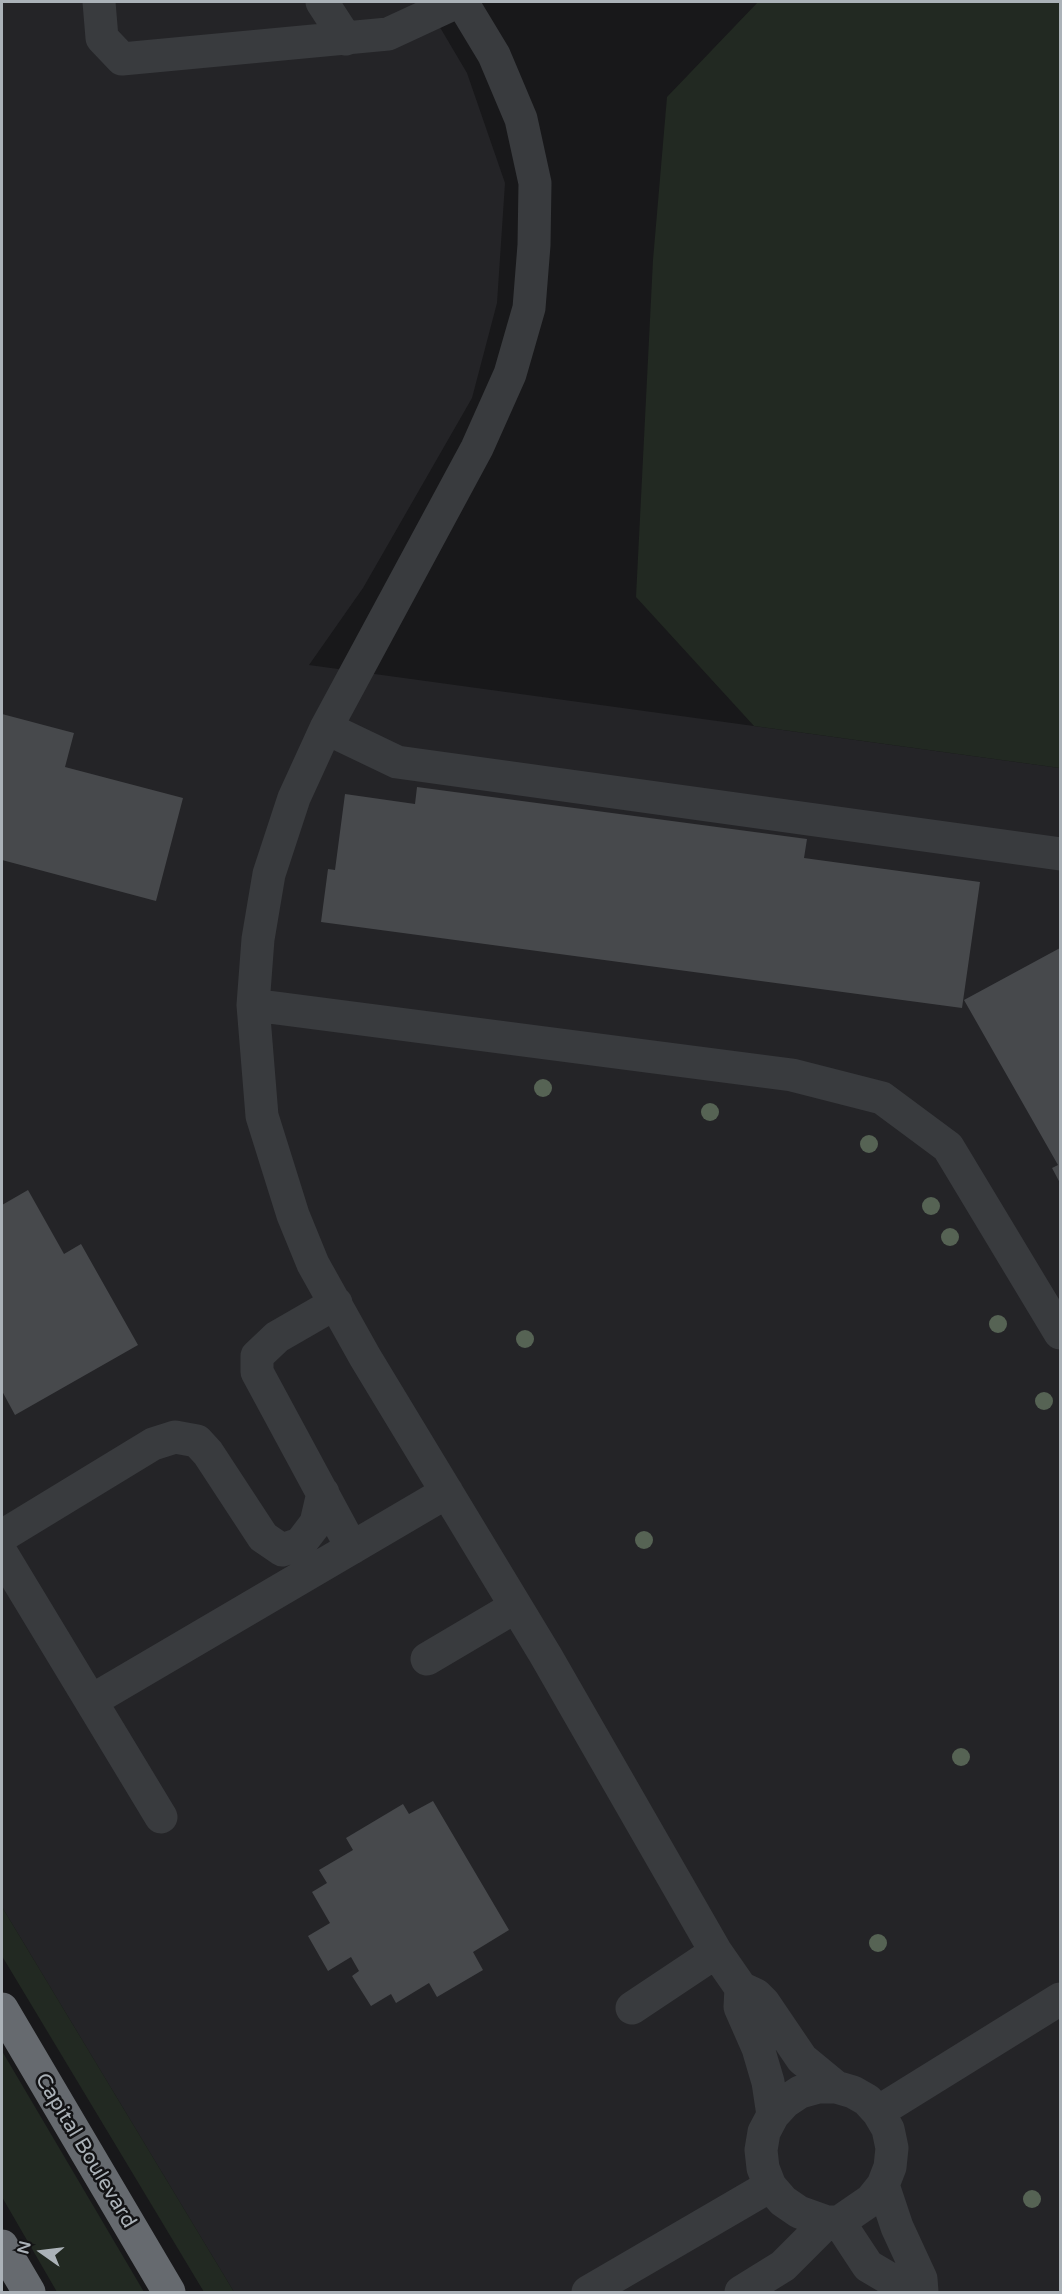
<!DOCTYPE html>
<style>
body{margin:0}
#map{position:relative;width:1062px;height:2294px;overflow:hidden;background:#18181a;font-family:"Varela Round",sans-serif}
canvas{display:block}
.frame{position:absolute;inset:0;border:3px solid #abb2b8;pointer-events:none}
.north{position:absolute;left:12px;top:2222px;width:60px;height:60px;-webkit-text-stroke:4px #131315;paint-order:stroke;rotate:284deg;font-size:16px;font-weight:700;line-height:24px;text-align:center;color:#abb2b8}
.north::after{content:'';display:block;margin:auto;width:21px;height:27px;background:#abb2b8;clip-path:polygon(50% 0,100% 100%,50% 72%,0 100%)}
</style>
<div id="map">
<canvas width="1062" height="2294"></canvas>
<div class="frame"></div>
<div class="north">N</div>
</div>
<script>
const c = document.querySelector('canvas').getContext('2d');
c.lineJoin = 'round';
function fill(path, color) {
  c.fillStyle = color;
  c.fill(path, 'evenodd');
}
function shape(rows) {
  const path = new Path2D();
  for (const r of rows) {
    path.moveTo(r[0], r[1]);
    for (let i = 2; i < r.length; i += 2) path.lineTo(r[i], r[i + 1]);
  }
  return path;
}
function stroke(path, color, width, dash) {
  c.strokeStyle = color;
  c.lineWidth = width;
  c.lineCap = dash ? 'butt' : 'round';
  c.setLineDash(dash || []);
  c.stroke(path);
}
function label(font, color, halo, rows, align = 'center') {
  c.font = font + ' "Varela Round",sans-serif';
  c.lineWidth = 5;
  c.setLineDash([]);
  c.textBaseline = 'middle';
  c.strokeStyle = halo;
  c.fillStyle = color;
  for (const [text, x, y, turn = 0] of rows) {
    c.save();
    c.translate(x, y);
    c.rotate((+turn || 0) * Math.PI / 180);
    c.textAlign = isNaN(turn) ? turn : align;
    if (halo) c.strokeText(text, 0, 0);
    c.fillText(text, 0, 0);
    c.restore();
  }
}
fill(shape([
 [2,2,425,2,467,73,505,183,497,303,472,398,363,588,309,665,1060,768,1060,2292,234,2292,2,1907]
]), '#242427');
fill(shape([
 [758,2,1060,2,1060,768,754,726,636,597,653,260,667,97],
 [2,1907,234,2292,204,2292,2,1956],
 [2,2051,144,2292,57,2292,2,2197]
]), '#222922');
fill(shape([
 [2,714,74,733,65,767,183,798,156,901,2,860],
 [417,787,807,839,804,858,980,882,962,1008,321,922,328,869,335,870,345,794,415,804],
 [1060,948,1060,1183,1052,1168,1058,1165,964,1000],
 [28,1190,64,1254,81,1244,138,1345,15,1415,2,1391,2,1205],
 [433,1801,509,1930,473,1952,483,1970,437,1997,429,1983,396,2003,391,1994,371,2006,352,1976,359,1971,351,1957,328,1971,308,1936,330,1923,312,1892,327,1883,319,1870,353,1850,346,1838,403,1804,409,1814]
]), '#47494c');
stroke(shape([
 [99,2,102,38,122,59,388,34,457,2],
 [322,2,346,39],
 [462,2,494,55,521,119,535,183,534,245,529,308,510,374,477,448,326,728,294,798,269,874,258,939,253,1005,262,1116,293,1215,313,1264,365,1357,546,1656,716,1952,741,1988,756,1995,764,2003,802,2059,836,2087],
 [326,728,397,762,1060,854],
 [253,1005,792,1075,882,1098,948,1147,1060,1333],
 [336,1303,277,1337,257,1356,257,1372,352,1548],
 [2,1536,153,1444,175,1437,197,1441,208,1453,263,1537,282,1550,300,1544,316,1523,323,1493],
 [2,1554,161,1817],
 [427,1659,515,1607],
 [91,1701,447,1492],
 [741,1988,740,2007,758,2048,768,2082,773,2115],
 [632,2008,716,1952],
 [818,2087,836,2087,853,2092,867,2100,878,2112,888,2129,892,2148,890,2167,883,2185,871,2200,839,2222,827,2222,799,2212,783,2201,770,2186,763,2168,761,2150,764,2132,773,2115,785,2102,800,2092,818,2087],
 [878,2112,1060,1999],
 [883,2185,897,2227,921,2279,922,2292],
 [839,2222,868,2266,912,2292],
 [588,2292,770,2186],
 [741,2292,783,2266,827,2222]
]), '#393b3e', 33);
stroke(shape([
 [2,2009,169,2292],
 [2,2246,29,2292]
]), '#666a6f', 33);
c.fillStyle = '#566354';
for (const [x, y] of [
 [543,1088],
 [710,1112],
 [869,1144],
 [931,1206],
 [950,1237],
 [998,1324],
 [525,1339],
 [1044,1401],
 [644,1540],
 [961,1757],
 [878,1943],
 [1032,2199]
]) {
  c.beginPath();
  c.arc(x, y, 9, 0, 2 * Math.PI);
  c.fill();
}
label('21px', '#abb2b8', '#131315', [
 ["Capital Boulevard",85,2151,59]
]);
</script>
